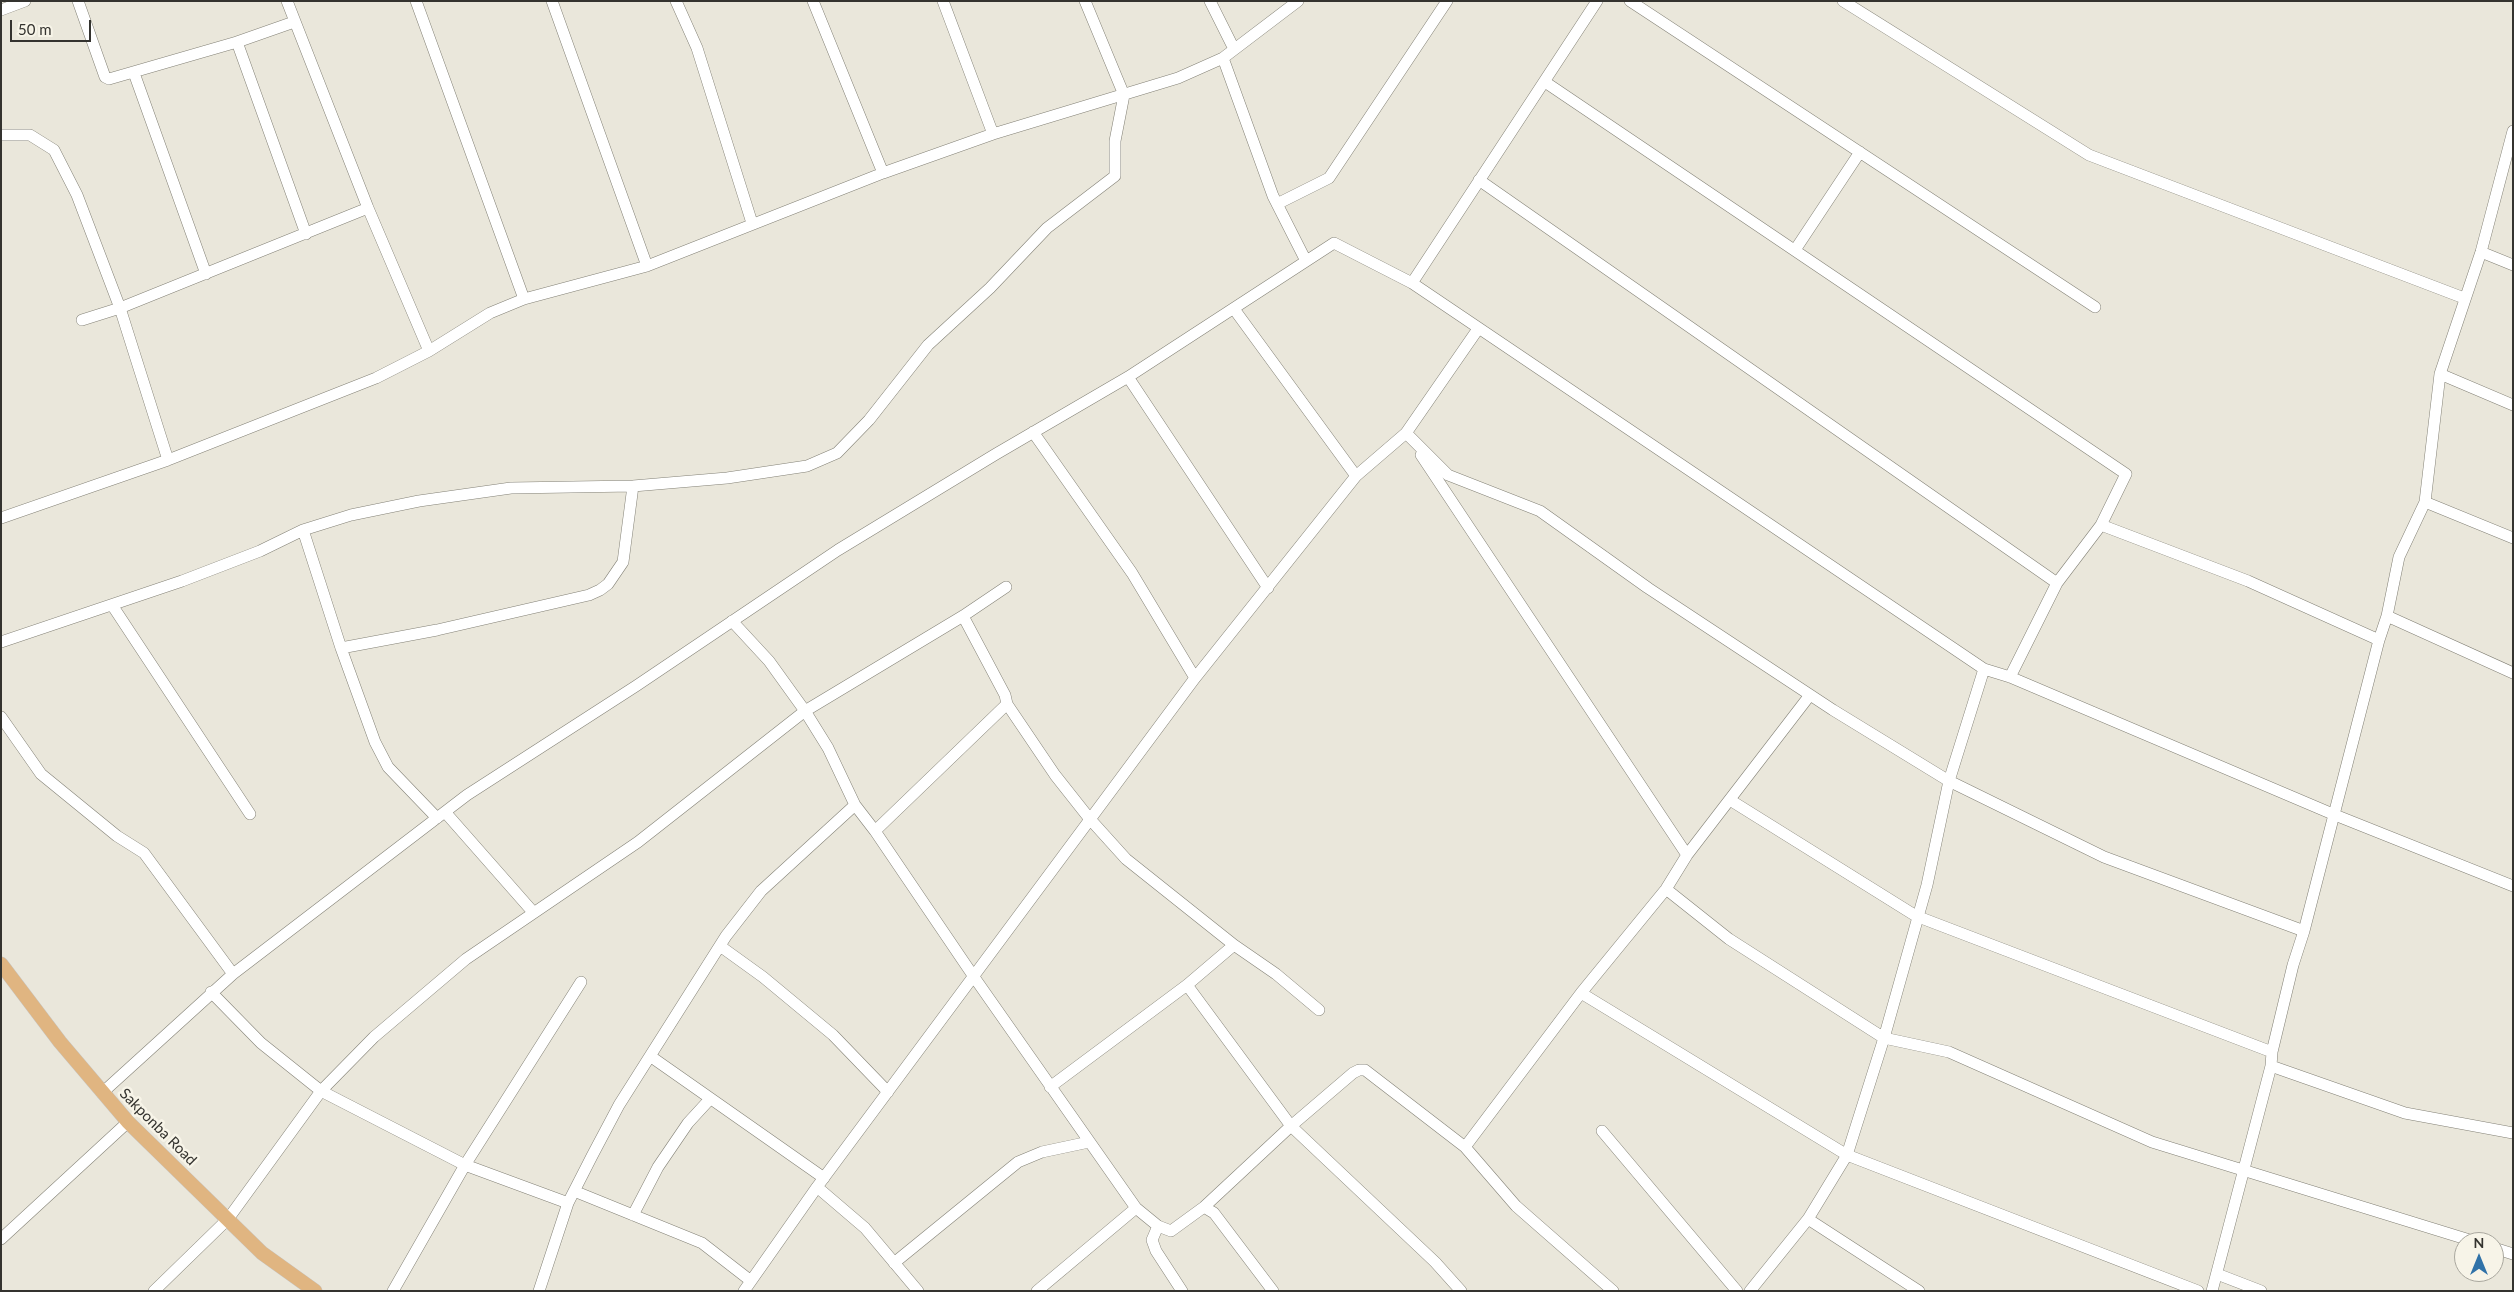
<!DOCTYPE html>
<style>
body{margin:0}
#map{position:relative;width:2514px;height:1292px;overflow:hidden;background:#eae7db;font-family:Lato,sans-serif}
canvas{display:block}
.frame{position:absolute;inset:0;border:2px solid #34332f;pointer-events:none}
.north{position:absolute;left:2454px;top:1232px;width:50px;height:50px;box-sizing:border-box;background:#f7f4e8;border:1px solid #a9a79e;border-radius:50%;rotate:0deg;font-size:14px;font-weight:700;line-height:20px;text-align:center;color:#34332f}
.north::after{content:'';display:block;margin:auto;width:18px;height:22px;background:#3072a8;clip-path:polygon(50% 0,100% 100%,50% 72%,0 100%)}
.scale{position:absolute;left:10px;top:20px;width:81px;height:22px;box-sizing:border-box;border:2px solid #34332f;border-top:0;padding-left:6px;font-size:15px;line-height:18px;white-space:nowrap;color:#34332f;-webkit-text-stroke:4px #f7f4e8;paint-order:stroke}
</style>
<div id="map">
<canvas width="2514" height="1292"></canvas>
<div class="frame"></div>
<div class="north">N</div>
<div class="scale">50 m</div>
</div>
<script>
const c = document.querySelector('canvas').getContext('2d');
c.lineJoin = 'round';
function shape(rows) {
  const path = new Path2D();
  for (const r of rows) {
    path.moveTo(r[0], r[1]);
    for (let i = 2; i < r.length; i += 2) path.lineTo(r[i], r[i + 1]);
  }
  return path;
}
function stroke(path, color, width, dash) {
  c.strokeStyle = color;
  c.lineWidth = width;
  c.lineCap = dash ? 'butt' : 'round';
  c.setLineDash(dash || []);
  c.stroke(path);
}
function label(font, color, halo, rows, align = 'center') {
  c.font = font + ' Lato,sans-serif';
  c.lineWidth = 5;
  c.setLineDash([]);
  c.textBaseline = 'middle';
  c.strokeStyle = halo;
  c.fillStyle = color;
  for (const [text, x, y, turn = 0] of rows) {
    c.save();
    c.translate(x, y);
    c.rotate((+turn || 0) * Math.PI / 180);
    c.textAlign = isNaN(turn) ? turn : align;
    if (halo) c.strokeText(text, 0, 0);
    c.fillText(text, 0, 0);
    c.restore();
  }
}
const minor = shape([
 [78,1,105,77,109,79,237,42,294,22],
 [287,1,368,208,429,351],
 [416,1,524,299],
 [552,1,647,266],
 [676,1,697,48,752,223],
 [813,1,883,173],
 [943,1,993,134],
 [1210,1,1234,49],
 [1630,1,2095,307],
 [1843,1,2089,155,2464,298],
 [1,10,25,1],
 [237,42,306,234],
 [1223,58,1273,196,1306,261],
 [134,73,206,274],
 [1545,82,2126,474,2101,525,2057,583,2010,677],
 [1,135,30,135,54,150,77,195,120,308,168,460],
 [1479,180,2057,583],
 [1277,204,1329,178,1447,1],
 [1795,250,1860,152],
 [2481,252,2513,265],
 [1412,283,1597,1],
 [1234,309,1356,476],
 [82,320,120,308,368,208],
 [2440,374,2513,405],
 [1128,377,1268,588],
 [1033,432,1132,573,1195,678],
 [1406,433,1448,475,1540,511,1648,588,1833,710,1949,781,2104,857,2304,931],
 [1421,455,1687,855],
 [2425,502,2513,538],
 [1,518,168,460,376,378,429,351,490,313,524,299,647,266,883,173,993,134,1178,78,1223,58,1298,1],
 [2101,525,2248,581,2379,640],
 [303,530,341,648,437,630,589,595,600,590,608,584,623,562,633,486],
 [112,605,250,814],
 [963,616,1005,695,1007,704,1055,775,1089,818,1126,859,1234,945],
 [2387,616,2513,673],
 [732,621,769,661,805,711,828,748,855,805,875,831,974,977,1136,1208,1158,1226,1171,1231,1204,1207,1291,1126,1353,1073,1359,1070,1365,1070,1465,1147,1516,1206,1613,1291],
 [1,642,182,581,260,551,303,530,351,515,419,501,511,488,633,486,727,478,807,466,837,453,869,420,928,345,990,288,1047,228,1115,176,1115,141,1124,95,1085,1],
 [341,648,375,742,388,767,437,818],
 [1,717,41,774,117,836,144,853,233,974],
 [1730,800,1916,916,2272,1052],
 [445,812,533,912],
 [875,831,1007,704],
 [1666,889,1729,939,1884,1038,1949,1052,2152,1142,2476,1242],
 [720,946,763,977,833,1035,888,1092],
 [1187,985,1291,1126,1435,1262,1461,1291],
 [211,992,261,1043,321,1091,465,1165,568,1203],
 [1581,993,1847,1155,2198,1291],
 [650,1056,824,1178],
 [2271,1066,2405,1113,2513,1133],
 [1050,1087,1187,985,1234,945,1276,974,1319,1010],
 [102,1093,233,974,467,795,636,686,838,550,996,454,1128,377,1334,243,1412,283,1984,669,2010,677,2335,815,2513,886],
 [1602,1131,1737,1291],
 [1465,1147,1581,993,1666,889,1687,855,1810,695],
 [817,1187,865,1228,918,1291],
 [574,1191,702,1243,751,1281],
 [1204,1207,1214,1213,1273,1291],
 [633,1215,658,1167,688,1123,710,1099],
 [1808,1219,1919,1291],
 [1158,1226,1152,1240,1156,1251,1182,1291],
 [1,1239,128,1122],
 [2494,1248,2513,1254],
 [894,1263,1018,1162,1042,1152,1089,1142],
 [2217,1274,2261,1291],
 [154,1291,228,1219,321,1091,374,1037,466,959,638,842,805,711,963,616,1006,587],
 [393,1291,465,1165,581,982],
 [539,1291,568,1203,592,1156,619,1105,726,936,761,891,855,805],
 [744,1291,817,1187,1195,678,1356,476,1406,433,1478,329],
 [1037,1291,1136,1208],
 [1750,1291,1808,1219,1847,1155,1884,1038,1927,885,1949,781,1984,669],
 [2212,1291,2271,1066,2272,1052,2293,965,2304,931,2379,640,2387,616,2399,557,2425,502,2440,374,2481,252,2513,131]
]);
const major = shape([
 [1,964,60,1042,128,1122,262,1253,315,1291]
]);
stroke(minor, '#838176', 12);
stroke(major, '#c6c6c5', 15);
stroke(minor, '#fff', 11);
stroke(major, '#e0b581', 14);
label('15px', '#34332f', '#f7f4e8', [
 ["Sakponba Road",158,1127,45]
]);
</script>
